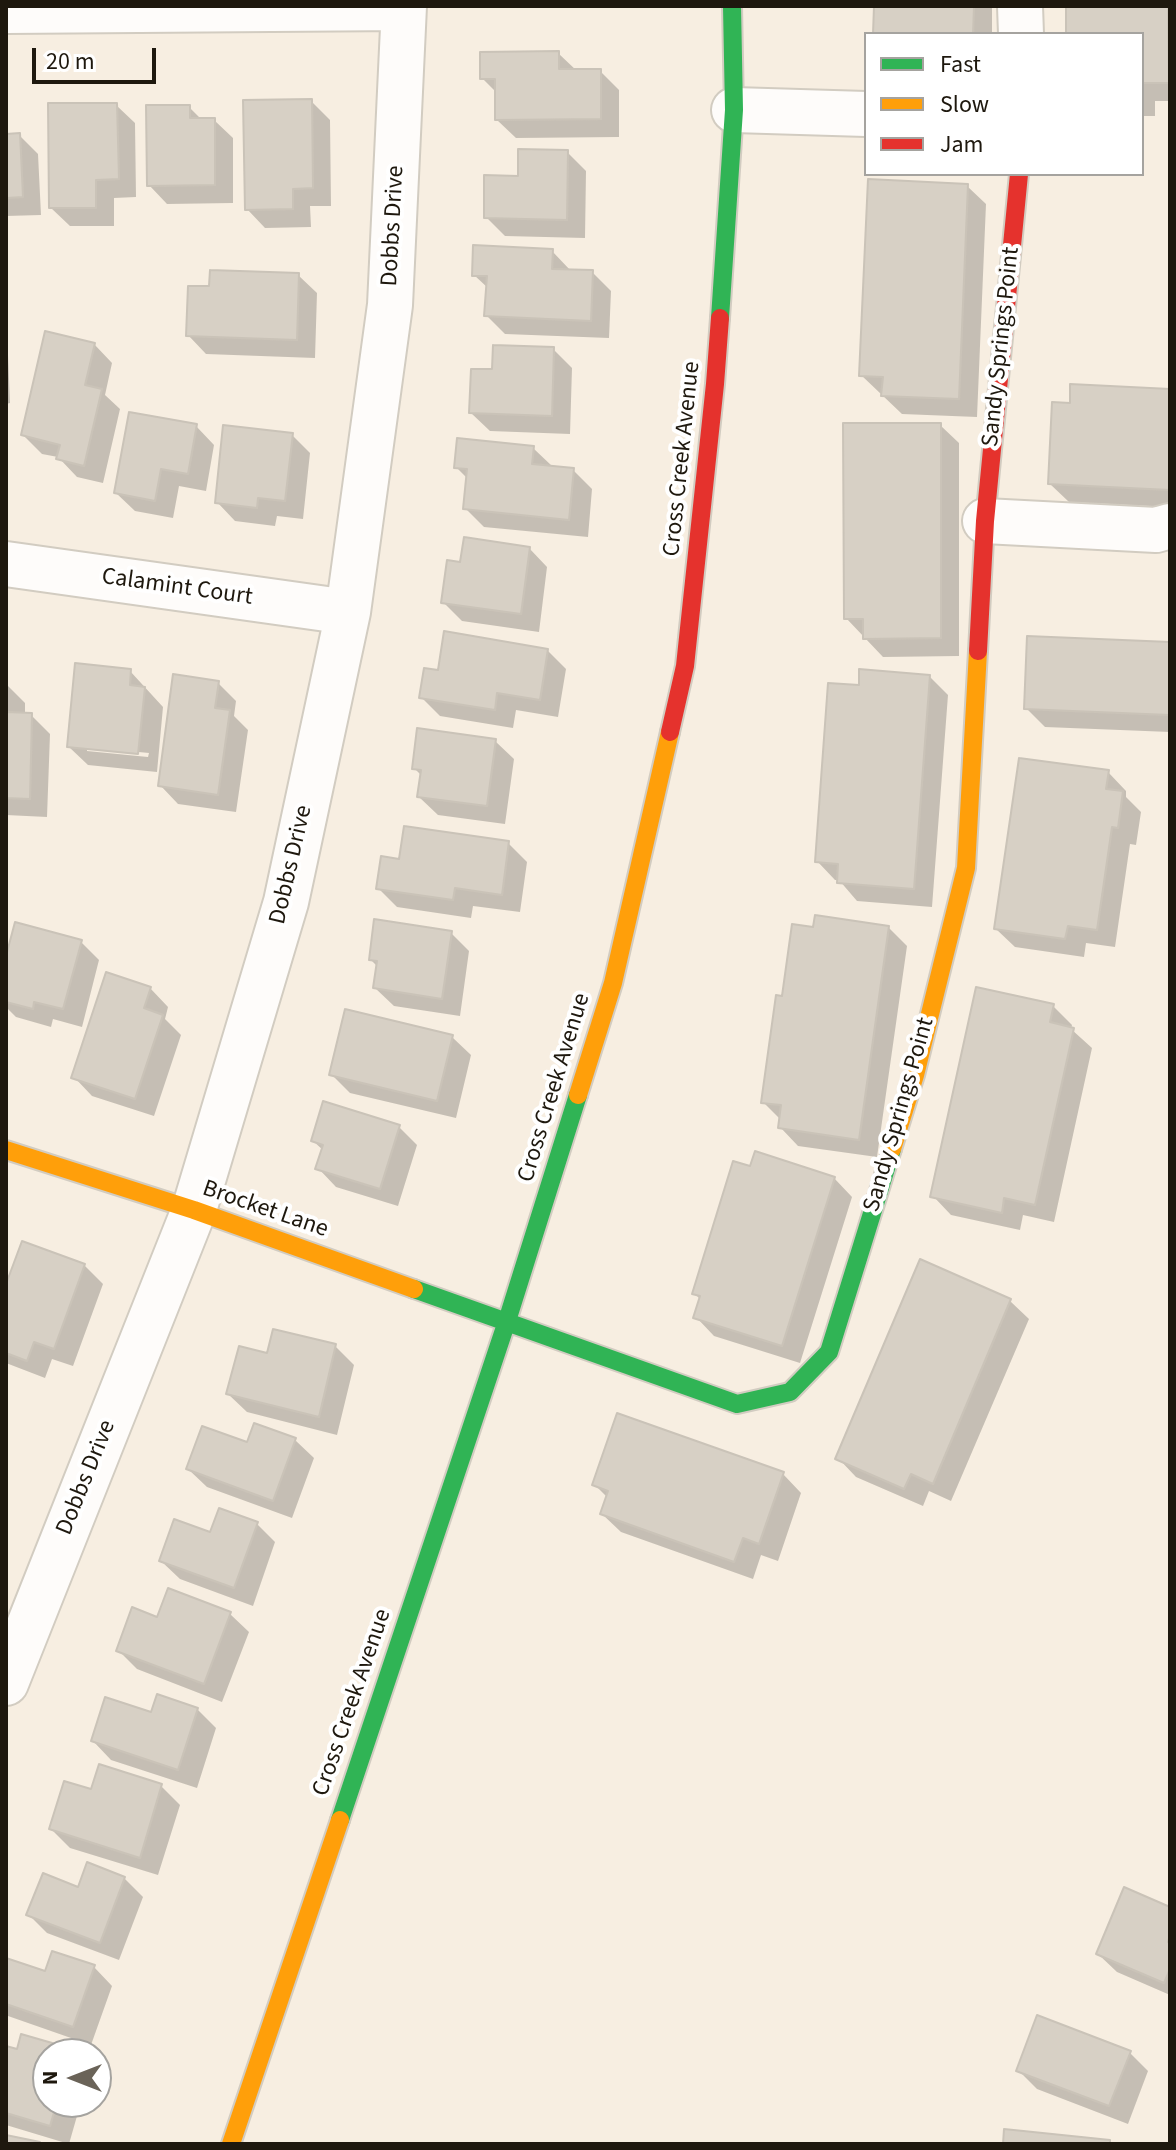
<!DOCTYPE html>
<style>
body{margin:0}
#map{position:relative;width:1176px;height:2150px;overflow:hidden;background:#f7eee1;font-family:"Source Sans 3",sans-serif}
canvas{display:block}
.frame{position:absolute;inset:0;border:8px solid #1e180e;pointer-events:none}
.legend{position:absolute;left:864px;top:32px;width:280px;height:144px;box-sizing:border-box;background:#fff;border:2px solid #a5a39f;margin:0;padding:10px 14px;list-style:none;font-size:24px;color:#1e180e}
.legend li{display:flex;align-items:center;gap:16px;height:40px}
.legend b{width:40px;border:2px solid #a5a39f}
.north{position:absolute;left:32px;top:2038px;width:80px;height:80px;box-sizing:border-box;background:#fff;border:2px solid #a5a39f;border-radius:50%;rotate:270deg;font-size:22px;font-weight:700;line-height:32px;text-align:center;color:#1e180e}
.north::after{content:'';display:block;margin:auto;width:28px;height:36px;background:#6a6358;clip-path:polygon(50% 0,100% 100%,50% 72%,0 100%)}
.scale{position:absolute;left:32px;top:48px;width:124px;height:36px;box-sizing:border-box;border:4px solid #1e180e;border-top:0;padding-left:10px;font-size:24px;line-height:28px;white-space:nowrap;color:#1e180e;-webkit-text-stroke:6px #fff;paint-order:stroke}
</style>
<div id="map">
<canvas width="1176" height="2150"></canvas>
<div class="frame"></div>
<ul class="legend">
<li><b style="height:10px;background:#30b455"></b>Fast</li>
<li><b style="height:10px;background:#ff9f0a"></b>Slow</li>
<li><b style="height:10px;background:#e5322d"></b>Jam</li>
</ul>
<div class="north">N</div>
<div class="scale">20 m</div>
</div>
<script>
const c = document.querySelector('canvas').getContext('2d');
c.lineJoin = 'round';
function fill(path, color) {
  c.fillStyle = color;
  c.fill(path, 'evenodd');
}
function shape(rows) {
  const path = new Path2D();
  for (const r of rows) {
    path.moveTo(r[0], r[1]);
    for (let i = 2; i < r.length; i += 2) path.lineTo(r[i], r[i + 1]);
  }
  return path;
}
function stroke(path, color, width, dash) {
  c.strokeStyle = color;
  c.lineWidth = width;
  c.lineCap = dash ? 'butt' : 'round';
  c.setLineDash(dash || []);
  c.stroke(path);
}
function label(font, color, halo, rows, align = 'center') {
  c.font = font + ' "Source Sans 3",sans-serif';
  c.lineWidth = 8;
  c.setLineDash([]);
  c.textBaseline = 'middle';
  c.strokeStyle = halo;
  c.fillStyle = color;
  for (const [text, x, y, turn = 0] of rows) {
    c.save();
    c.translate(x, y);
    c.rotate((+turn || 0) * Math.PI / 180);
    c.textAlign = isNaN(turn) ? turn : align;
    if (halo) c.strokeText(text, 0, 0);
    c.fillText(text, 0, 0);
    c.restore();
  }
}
fill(shape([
 [876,6,992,6,992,34,875,34],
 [1068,6,1170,6,1170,101,1155,101,1155,116,1142,116,1142,34,1068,34],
 [558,53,577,71,600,71,619,90,619,137,516,138,497,120,497,93,482,78],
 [311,101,330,120,331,206,310,206,311,227,265,228,247,209],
 [116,105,135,123,136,197,114,198,114,226,70,226,51,208],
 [189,107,202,120,214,120,233,138,233,203,167,204,149,185],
 [6,134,8,136,19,135,38,154,41,215,6,216],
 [567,152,586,171,585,238,505,236,486,217,520,178],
 [967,186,986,204,977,417,902,414,861,375],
 [552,251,571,271,592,272,611,291,609,338,505,334,487,316,488,288,474,275],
 [298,275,317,293,315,358,206,354,188,335,211,288],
 [94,344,112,363,105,395,120,409,103,483,77,477,58,457,42,454,23,435],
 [553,349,572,368,570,434,490,431,471,413,494,372],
 [6,352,8,355,10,403,6,404],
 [1170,391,1170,507,1069,502,1050,484,1071,405],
 [940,425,959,443,959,656,883,657,846,618],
 [196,426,214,445,206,491,179,486,173,518,135,511,116,493],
 [292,435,310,453,303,519,277,516,275,526,235,521,217,502],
 [533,448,552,466,573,470,592,489,588,537,484,527,465,508,468,479,456,467],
 [529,548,547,567,539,632,462,621,443,602,462,564],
 [1170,644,1170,732,1045,727,1026,708],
 [547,650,566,669,558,717,516,710,513,728,440,716,421,697,440,672],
 [130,671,163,707,157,772,88,765,69,747],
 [87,747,149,753,148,757,87,751],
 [930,677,948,695,932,907,857,901,839,880,835,880,817,861,860,687],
 [218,683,236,701,234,716,248,730,236,812,178,804,160,785],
 [6,684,25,703,25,715,31,715,50,734,47,817,6,815],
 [495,741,514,759,505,824,438,815,419,797,422,776,414,768],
 [1108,772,1126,791,1126,797,1141,812,1136,845,1130,844,1115,947,1086,943,1084,957,1015,947,996,929],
 [508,843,527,862,520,912,473,906,471,918,397,907,378,888,400,861],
 [888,927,907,946,877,1157,798,1146,780,1127,781,1120,763,1102,784,999,815,929],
 [451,933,469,951,460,1016,394,1006,375,988,378,967,371,960],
 [81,942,99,960,82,1027,53,1019,51,1027,16,1017,6,1007,6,964],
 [150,988,168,1007,165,1019,181,1035,154,1116,92,1096,74,1077],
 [1053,1006,1072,1025,1071,1029,1092,1048,1054,1222,1023,1215,1020,1230,951,1215,933,1196],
 [452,1037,471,1055,456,1118,350,1093,331,1074],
 [398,1126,417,1145,398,1206,336,1187,318,1168,323,1150,313,1141],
 [752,1168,834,1178,852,1197,800,1363,714,1336,696,1317,701,1300,694,1293],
 [84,1265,103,1284,73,1366,52,1359,45,1378,6,1363,6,1290],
 [1010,1301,1029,1319,951,1501,929,1491,923,1506,856,1477,838,1458],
 [335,1346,354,1365,337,1435,247,1412,228,1394],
 [295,1440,314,1458,292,1518,207,1487,188,1469,248,1444],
 [783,1474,801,1493,778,1561,761,1555,753,1579,621,1532,602,1514,608,1498,594,1484],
 [257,1524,275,1542,253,1606,180,1579,161,1561,211,1535],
 [230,1614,249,1632,222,1702,137,1669,118,1650,158,1619],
 [197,1709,216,1728,197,1788,111,1760,93,1741,152,1715],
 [100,1767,161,1786,180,1805,158,1875,70,1848,51,1829,93,1792],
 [124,1878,143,1897,119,1960,47,1933,28,1914,79,1889],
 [1170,1909,1170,1995,1117,1972,1098,1954],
 [6,1960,46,1974,94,1967,112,1986,91,2045,8,2016,6,2014],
 [6,2048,19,2051,72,2051,74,2054,48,2054,48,2102,81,2102,69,2144,6,2125],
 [1129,2052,1148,2071,1128,2124,1037,2089,1018,2070]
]), '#0003');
const building = shape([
 [874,6,974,6,973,34,873,34,874,6],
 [1066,6,1168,6,1169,83,1142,83,1142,34,1066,34,1066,6],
 [559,51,559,69,601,69,601,119,495,120,495,79,480,79,480,52,559,51],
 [312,99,313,188,293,189,293,209,245,210,243,100,312,99],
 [48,103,117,103,119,179,96,180,96,208,49,208,48,103],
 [146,105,190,105,190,118,215,118,215,185,147,186,146,105],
 [20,133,23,197,6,198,6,134,20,133],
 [518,149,568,150,567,220,484,218,484,175,518,176,518,149],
 [868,179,968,184,959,399,881,396,883,377,859,376,868,179],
 [473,245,553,249,552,269,593,270,591,321,484,316,487,276,472,276,473,245],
 [210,270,299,273,297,340,186,336,188,286,209,286,210,270],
 [45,331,95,343,85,385,102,389,84,466,56,459,60,445,21,435,45,331],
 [493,345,554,347,552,416,469,413,471,369,492,369,493,345],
 [1070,384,1170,389,1170,490,1048,484,1052,402,1070,403,1070,384],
 [129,412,197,424,188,474,161,469,155,501,114,493,129,412],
 [843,423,941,423,941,638,863,639,863,619,844,619,843,423],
 [223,425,293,433,285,501,258,498,257,508,215,503,223,425],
 [457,438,534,446,532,464,574,468,569,520,463,509,467,469,454,468,457,438],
 [464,537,530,547,521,614,441,603,447,560,460,562,464,537],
 [444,631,548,649,540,700,497,693,495,710,419,698,424,668,438,670,444,631],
 [1027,636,1170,642,1170,715,1024,709,1027,636],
 [75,663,131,669,130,685,145,687,138,754,67,747,75,663],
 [859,669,930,675,914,889,837,883,838,864,815,862,828,683,859,685,859,669],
 [173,674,219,681,215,708,230,710,218,795,158,786,173,674],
 [6,682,6,712,32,713,30,799,6,798,6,682],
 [417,728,496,739,487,806,417,797,421,770,412,769,417,728],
 [1019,758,1109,770,1106,789,1123,791,1118,828,1112,827,1097,930,1068,926,1065,939,994,929,1019,758],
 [404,826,509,841,502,895,455,888,453,900,376,889,381,856,399,859,404,826],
 [815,915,889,926,859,1140,778,1128,781,1105,761,1103,776,995,782,996,792,924,813,927,815,915],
 [374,919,452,931,442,999,373,988,377,961,369,960,374,919],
 [15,922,82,940,63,1009,34,1002,33,1009,6,1002,6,956,15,922],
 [106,972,151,987,144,1008,163,1015,135,1099,71,1078,106,972],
 [976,987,1054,1004,1050,1022,1074,1028,1035,1205,1004,1198,1002,1213,930,1197,976,987],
 [345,1009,453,1035,437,1101,329,1075,345,1009],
 [323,1101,400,1125,380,1189,315,1169,323,1145,311,1141,323,1101],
 [755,1151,835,1177,782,1346,693,1318,700,1296,692,1294,733,1161,750,1166,755,1151],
 [22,1241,85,1264,54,1349,34,1342,27,1361,6,1353,6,1284,22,1241],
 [920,1259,1011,1299,933,1484,911,1474,904,1489,835,1459,920,1259],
 [273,1329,336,1344,319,1417,226,1394,239,1346,267,1353,273,1329],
 [617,1413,784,1472,759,1544,743,1538,734,1562,600,1514,608,1491,592,1485,617,1413],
 [254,1423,296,1438,273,1501,186,1469,202,1426,247,1442,254,1423],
 [219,1508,258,1522,234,1588,159,1561,174,1519,210,1532,219,1508],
 [168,1588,231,1612,204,1684,116,1651,132,1607,157,1617,168,1588],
 [157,1694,198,1708,178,1770,91,1741,105,1697,151,1712,157,1694],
 [99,1764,162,1784,140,1858,49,1829,64,1781,91,1789,99,1764],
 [87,1862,125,1877,100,1943,26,1915,43,1873,78,1887,87,1862],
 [1124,1887,1170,1907,1170,1935,1168,1942,1170,1943,1170,1969,1164,1983,1096,1954,1124,1887],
 [52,1951,95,1965,73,2027,6,2004,6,1958,45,1971,52,1951],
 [1037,2015,1131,2051,1109,2106,1016,2071,1037,2015],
 [21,2034,73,2049,71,2054,48,2054,48,2102,57,2102,50,2126,6,2113,6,2046,17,2049,21,2034],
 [1004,2129,1110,2140,1110,2144,1003,2144,1004,2129],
 [6,2135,40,2142,39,2144,6,2144,6,2135]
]);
fill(building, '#d7d0c5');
stroke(building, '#cac3b8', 2);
const street = shape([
 [1020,6,1021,34],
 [6,11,404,8],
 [734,110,866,114],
 [985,521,1156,530,1170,526],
 [6,564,348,612],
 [6,1683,194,1210,286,902,348,612,390,305,404,6]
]);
const fast = shape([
 [720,318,734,110,732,6],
 [414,1289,737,1404,790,1392,829,1352,892,1149],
 [340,1820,507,1321,578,1095]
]);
const slow = shape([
 [578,1095,613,983,670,732],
 [892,1149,915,1075,966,868,978,651],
 [6,1150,194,1210,414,1289],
 [231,2144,340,1820]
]);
const jam = shape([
 [978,651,985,521,1019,174],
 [670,732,685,666,715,384,720,318]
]);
stroke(street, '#d2ccc1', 48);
stroke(fast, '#d2ccc1', 22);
stroke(slow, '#d2ccc1', 22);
stroke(jam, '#d2ccc1', 22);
stroke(street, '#fefcfa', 44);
stroke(fast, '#30b455', 18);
stroke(slow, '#ff9f0a', 18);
stroke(jam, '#e5322d', 18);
label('24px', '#1e180e', '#fff', [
 ["Dobbs Drive",394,226,-87],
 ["Sandy Springs Point",1002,347,-84],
 ["Cross Creek Avenue",683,459,-84],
 ["Calamint Court",177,588,8],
 ["Dobbs Drive",292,865,-77],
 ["Cross Creek Avenue",555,1088,-73],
 ["Sandy Springs Point",900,1115,-74],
 ["Brocket Lane",265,1210,19],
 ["Dobbs Drive",87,1478,-68],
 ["Cross Creek Avenue",353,1703,-71]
]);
</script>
